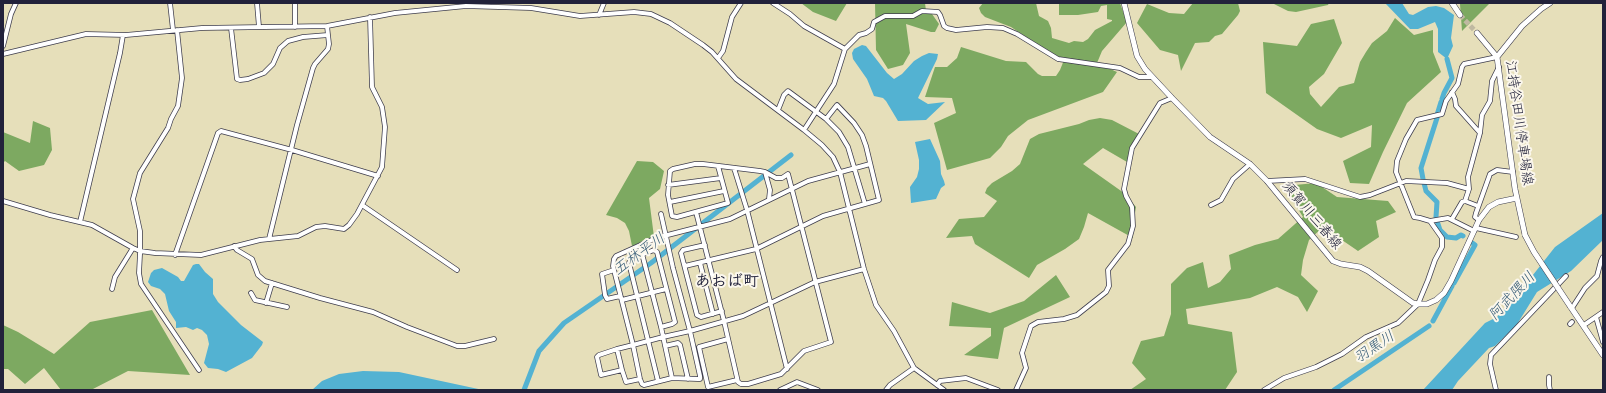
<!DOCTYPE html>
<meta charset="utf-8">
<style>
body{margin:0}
#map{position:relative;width:1606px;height:393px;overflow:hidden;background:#e6dfba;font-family:Mynerve,sans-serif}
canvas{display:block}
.frame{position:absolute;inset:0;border:4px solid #22223b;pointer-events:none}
</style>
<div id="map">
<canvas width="1606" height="393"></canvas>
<div class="frame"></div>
</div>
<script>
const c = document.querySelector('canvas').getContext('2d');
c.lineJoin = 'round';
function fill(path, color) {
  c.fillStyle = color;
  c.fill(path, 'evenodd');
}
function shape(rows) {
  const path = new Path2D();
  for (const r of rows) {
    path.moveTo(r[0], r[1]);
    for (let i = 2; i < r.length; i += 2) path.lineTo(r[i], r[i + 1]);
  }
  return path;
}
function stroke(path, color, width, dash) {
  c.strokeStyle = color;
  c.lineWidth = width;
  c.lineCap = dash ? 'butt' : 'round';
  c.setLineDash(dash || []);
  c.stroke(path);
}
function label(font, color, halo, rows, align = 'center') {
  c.font = font + ' Mynerve,"Klee One",sans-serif';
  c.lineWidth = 4;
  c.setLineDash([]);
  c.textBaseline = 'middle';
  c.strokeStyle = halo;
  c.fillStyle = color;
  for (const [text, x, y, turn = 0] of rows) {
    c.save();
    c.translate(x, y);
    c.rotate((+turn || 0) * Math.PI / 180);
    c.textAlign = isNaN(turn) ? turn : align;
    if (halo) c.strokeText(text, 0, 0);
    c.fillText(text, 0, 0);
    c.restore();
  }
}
fill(shape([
 [801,3,847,3,836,21,813,12],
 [875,3,925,3,926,11,932,14,939,24,935,32,931,32,906,24,910,53,903,65,888,69,876,50],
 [983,3,1036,3,1039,16,1048,21,1051,28,1052,38,1069,43,1074,41,1083,42,1088,39,1095,30,1112,21,1112,20,1107,19,1107,5,1101,6,1098,12,1078,15,1059,15,1059,3,1120,3,1127,22,1102,51,1097,63,1117,72,1103,92,1028,120,1008,136,1001,147,990,158,947,170,934,123,956,113,952,98,925,97,935,67,947,67,957,58,961,47,1006,61,1026,62,1038,74,1042,76,1056,76,1060,70,1064,60,1045,50,1011,27,985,17,981,13,979,8],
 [1193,3,1238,3,1240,11,1238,15,1222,34,1215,36,1209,42,1195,43,1181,71,1178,55,1160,50,1137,23,1147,4,1169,13,1184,14],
 [1272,3,1329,3,1328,5,1296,12,1288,11],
 [1456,3,1490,3,1462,31,1460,4],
 [1395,18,1414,35,1433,30,1433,52,1441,72,1407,103,1383,152,1369,184,1350,183,1343,161,1371,147,1372,125,1341,138,1317,129,1266,93,1263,42,1297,46,1311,24,1334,19,1342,43,1324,74,1309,87,1310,94,1321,107,1339,87,1354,83,1360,62,1366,52,1372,43,1387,31],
 [1100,118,1112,120,1139,134,1127,162,1103,148,1083,164,1124,193,1136,207,1132,231,1133,238,1088,213,1084,227,1079,239,1065,249,1037,265,1029,278,975,244,972,236,946,238,959,219,984,217,997,201,985,193,987,188,992,183,1012,171,1020,164,1030,139,1039,134,1079,124,1089,120],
 [33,121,50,128,52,150,44,165,19,171,5,161,3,163,3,132,30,143],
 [637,161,653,162,664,171,660,189,649,198,654,237,632,246,629,231,625,223,617,218,606,215],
 [1316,183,1337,197,1388,201,1396,212,1376,221,1379,237,1358,251,1323,227,1309,240,1303,260,1301,275,1318,291,1307,312,1298,297,1277,287,1250,298,1186,309,1188,324,1232,332,1237,372,1225,390,1130,390,1146,379,1132,363,1141,341,1164,336,1171,314,1171,284,1187,268,1203,262,1208,288,1220,282,1231,269,1229,255,1255,245,1278,239,1303,217,1284,186],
 [1056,275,1070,297,1004,328,998,359,964,355,991,336,991,328,949,326,952,302,990,313,1024,301],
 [152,310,190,375,128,371,91,390,61,390,44,368,25,384,8,369,3,369,3,325,18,332,54,354,90,322]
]), '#7da961');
fill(shape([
 [1385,3,1402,3,1409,14,1413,15,1428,7,1436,6,1444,8,1454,15,1451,38,1453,46,1447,59,1438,52,1438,29,1435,22,1418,29,1410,29],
 [862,45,866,46,887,73,894,79,902,74,914,61,922,56,929,53,938,54,937,59,918,98,928,104,945,102,926,120,898,121,886,101,883,98,874,96,867,79,853,59,852,53,854,49],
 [930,139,940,161,941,174,944,181,945,185,941,188,936,199,911,203,910,187,917,177,919,169,919,160,915,142],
 [1603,213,1603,240,1571,271,1537,292,1516,326,1495,346,1489,348,1458,381,1452,390,1423,390,1485,323,1497,317,1529,280,1555,247],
 [196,264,199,264,205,272,213,279,213,294,218,302,241,325,263,342,262,345,252,358,226,372,218,369,208,368,204,363,209,344,207,335,202,330,197,328,193,330,186,327,176,328,176,322,169,311,165,294,160,289,151,286,148,282,151,273,154,270,162,268,178,277,181,281,184,281,193,265],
 [363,371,399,372,483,390,312,390,322,381,339,374]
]), '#53b2d2');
stroke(shape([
 [1442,99,1444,93,1452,78,1447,59],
 [1437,115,1441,102],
 [1423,179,1421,168,1437,118],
 [1424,183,1426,191,1437,202,1436,217],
 [1437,221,1440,230,1447,237,1456,238,1461,235,1463,236],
 [1454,283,1475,245,1471,242],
 [1433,321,1452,286],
 [524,390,539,351,564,323,651,263,791,155],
 [1334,390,1429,326]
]), '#53b2d2', 5);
stroke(shape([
 [1460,15,1477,33]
]), '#bfb9a1', 5, [5, 2.5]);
const minor = shape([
 [170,3,173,30],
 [257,3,259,27],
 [773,3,790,14,804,26,845,49],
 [599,15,604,3],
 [295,27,295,3],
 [231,28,237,79,240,80,248,79,264,73,273,64,280,48,288,41,303,37,328,35],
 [177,30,182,78,178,106,171,119,168,128,140,173,133,199,140,231,140,254,139,273,141,284,199,370],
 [3,46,11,14,16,3],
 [3,54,86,34,126,35,202,28,327,26,395,13,466,6,531,8,580,16,634,12,651,14,670,23,703,45,712,52,736,79,804,130,822,145,833,157,840,172,864,269,876,305,894,331,914,368,944,390],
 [718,58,723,51,732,17,741,3],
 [1452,92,1455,99,1456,106,1480,133],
 [778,110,784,95,788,91,826,119,839,132,848,147,865,204],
 [804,130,834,84,845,49,859,35,866,33,872,29,874,22,885,16,913,16,922,11,938,12,940,15,944,26,947,28,956,30,987,27,1003,28,1017,34,1058,59,1120,68,1139,77,1152,77],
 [718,166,728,203,677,217,672,216,668,195,670,171,673,169,695,164,703,164,760,171,765,172,770,190,769,199],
 [734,168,747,210,787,369],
 [1267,181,1305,179,1360,197,1370,195,1406,181,1447,183,1469,189],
 [668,185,721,178],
 [3,201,50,215,92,225,133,248,140,251,155,253,201,255,260,240,298,236,316,227,325,226,344,229,349,225,357,214,382,167,385,127,382,107,372,87,370,17],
 [1465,201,1478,206],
 [670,202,724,191],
 [362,205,457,270],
 [1211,205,1221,200,1233,179,1250,164],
 [696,212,724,321,738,382,741,384,748,384,781,374,804,351,831,342,788,174,782,178,776,178,765,172],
 [661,214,673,268,690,331,743,316,815,282,864,269],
 [1452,219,1462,202,1465,201,1469,189,1468,177,1480,133,1482,115,1490,101,1492,81,1499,67],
 [1479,220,1475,217,1476,213,1490,174,1497,170,1513,172],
 [1430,221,1448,218,1474,231],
 [80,222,120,53,123,35],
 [1476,228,1516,237],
 [269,239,297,125,313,68,315,64,328,49,329,44,327,26],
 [705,245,683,250,681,253,697,315,701,317,722,311],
 [234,246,237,250,252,259,258,275,265,281,320,298,373,312,407,327,457,346,465,346,494,339],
 [640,246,661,327,672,378],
 [175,255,218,133,221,131,292,150,378,176],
 [700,263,713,314],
 [685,266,756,249,823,216,879,200,866,146,862,135,854,123,837,105,826,119],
 [614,270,602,274,605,295,607,299,620,296],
 [112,289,115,277,133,248],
 [251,293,255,300,287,307],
 [622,300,666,289],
 [266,303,272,283],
 [1572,308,1585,288,1597,276,1601,261,1603,257],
 [1596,317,1603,342],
 [1570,324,1572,322],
 [1584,325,1603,312],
 [728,339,699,347,708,387,737,380],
 [665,346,678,343,680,345,688,379],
 [617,349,622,370],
 [1549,377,1549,385,1550,390],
 [640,379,626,382,622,370,601,375,597,357,599,355,617,349,633,345,663,337,690,331,700,376,700,379,698,379,672,378,644,385,642,384,640,379,633,345,613,266,614,259,616,256,656,238,730,219,808,181,870,164],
 [658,381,629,263,631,259,654,250,657,252,675,322,672,324,661,327],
 [937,385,940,381,966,378,998,390],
 [780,390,797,382,818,390],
 [886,390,890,385,914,368],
 [1016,390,1026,368,1022,353,1031,326,1038,322,1064,319,1077,315,1106,292,1109,286,1108,270,1128,244,1133,226,1132,207,1126,196,1124,189,1132,148,1160,103,1172,98],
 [1264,390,1284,378,1316,367,1342,354,1366,337,1398,323,1418,304,1428,280,1435,260,1442,247,1442,238,1430,221,1420,218,1414,217,1396,172,1397,161,1406,139,1417,120,1442,114,1446,101,1458,84,1462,67,1464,64,1497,57],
 [1496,390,1490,364,1491,355,1566,276]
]);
const major = shape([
 [1124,3,1137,56,1145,69,1172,98,1210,137,1250,164,1267,181,1333,261,1341,264,1360,267,1368,271,1413,303,1418,304,1427,304,1436,300,1444,293,1451,281,1479,220,1489,207,1498,202,1517,198],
 [1452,3,1460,15],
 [1477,33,1497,57,1515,189,1525,235],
 [1497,57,1522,26,1541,9,1550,3],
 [1570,306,1603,355]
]);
stroke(minor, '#3f3e4e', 5.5);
stroke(major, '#3f3e4e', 6);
stroke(minor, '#fff', 4);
stroke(major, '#fff', 5);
const majorBridge = shape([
 [1525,235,1534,252,1570,306]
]);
stroke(majorBridge, '#3f3e4e', 6, []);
stroke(majorBridge, '#fff', 5);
label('14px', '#22223b', '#fbf7ec', [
 ["江持谷田川停車場線",1518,123,82],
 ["須賀川三春線",1311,216,50]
]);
label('italic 15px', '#365c77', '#fbf7ec', [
 ["五林平川",640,255,-36],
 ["阿武隈川",1513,297,-47],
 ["羽黒川",1375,348,-34]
]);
label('bold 16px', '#22223b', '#fbf7ec', [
 ["あおば町",727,283]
]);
</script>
